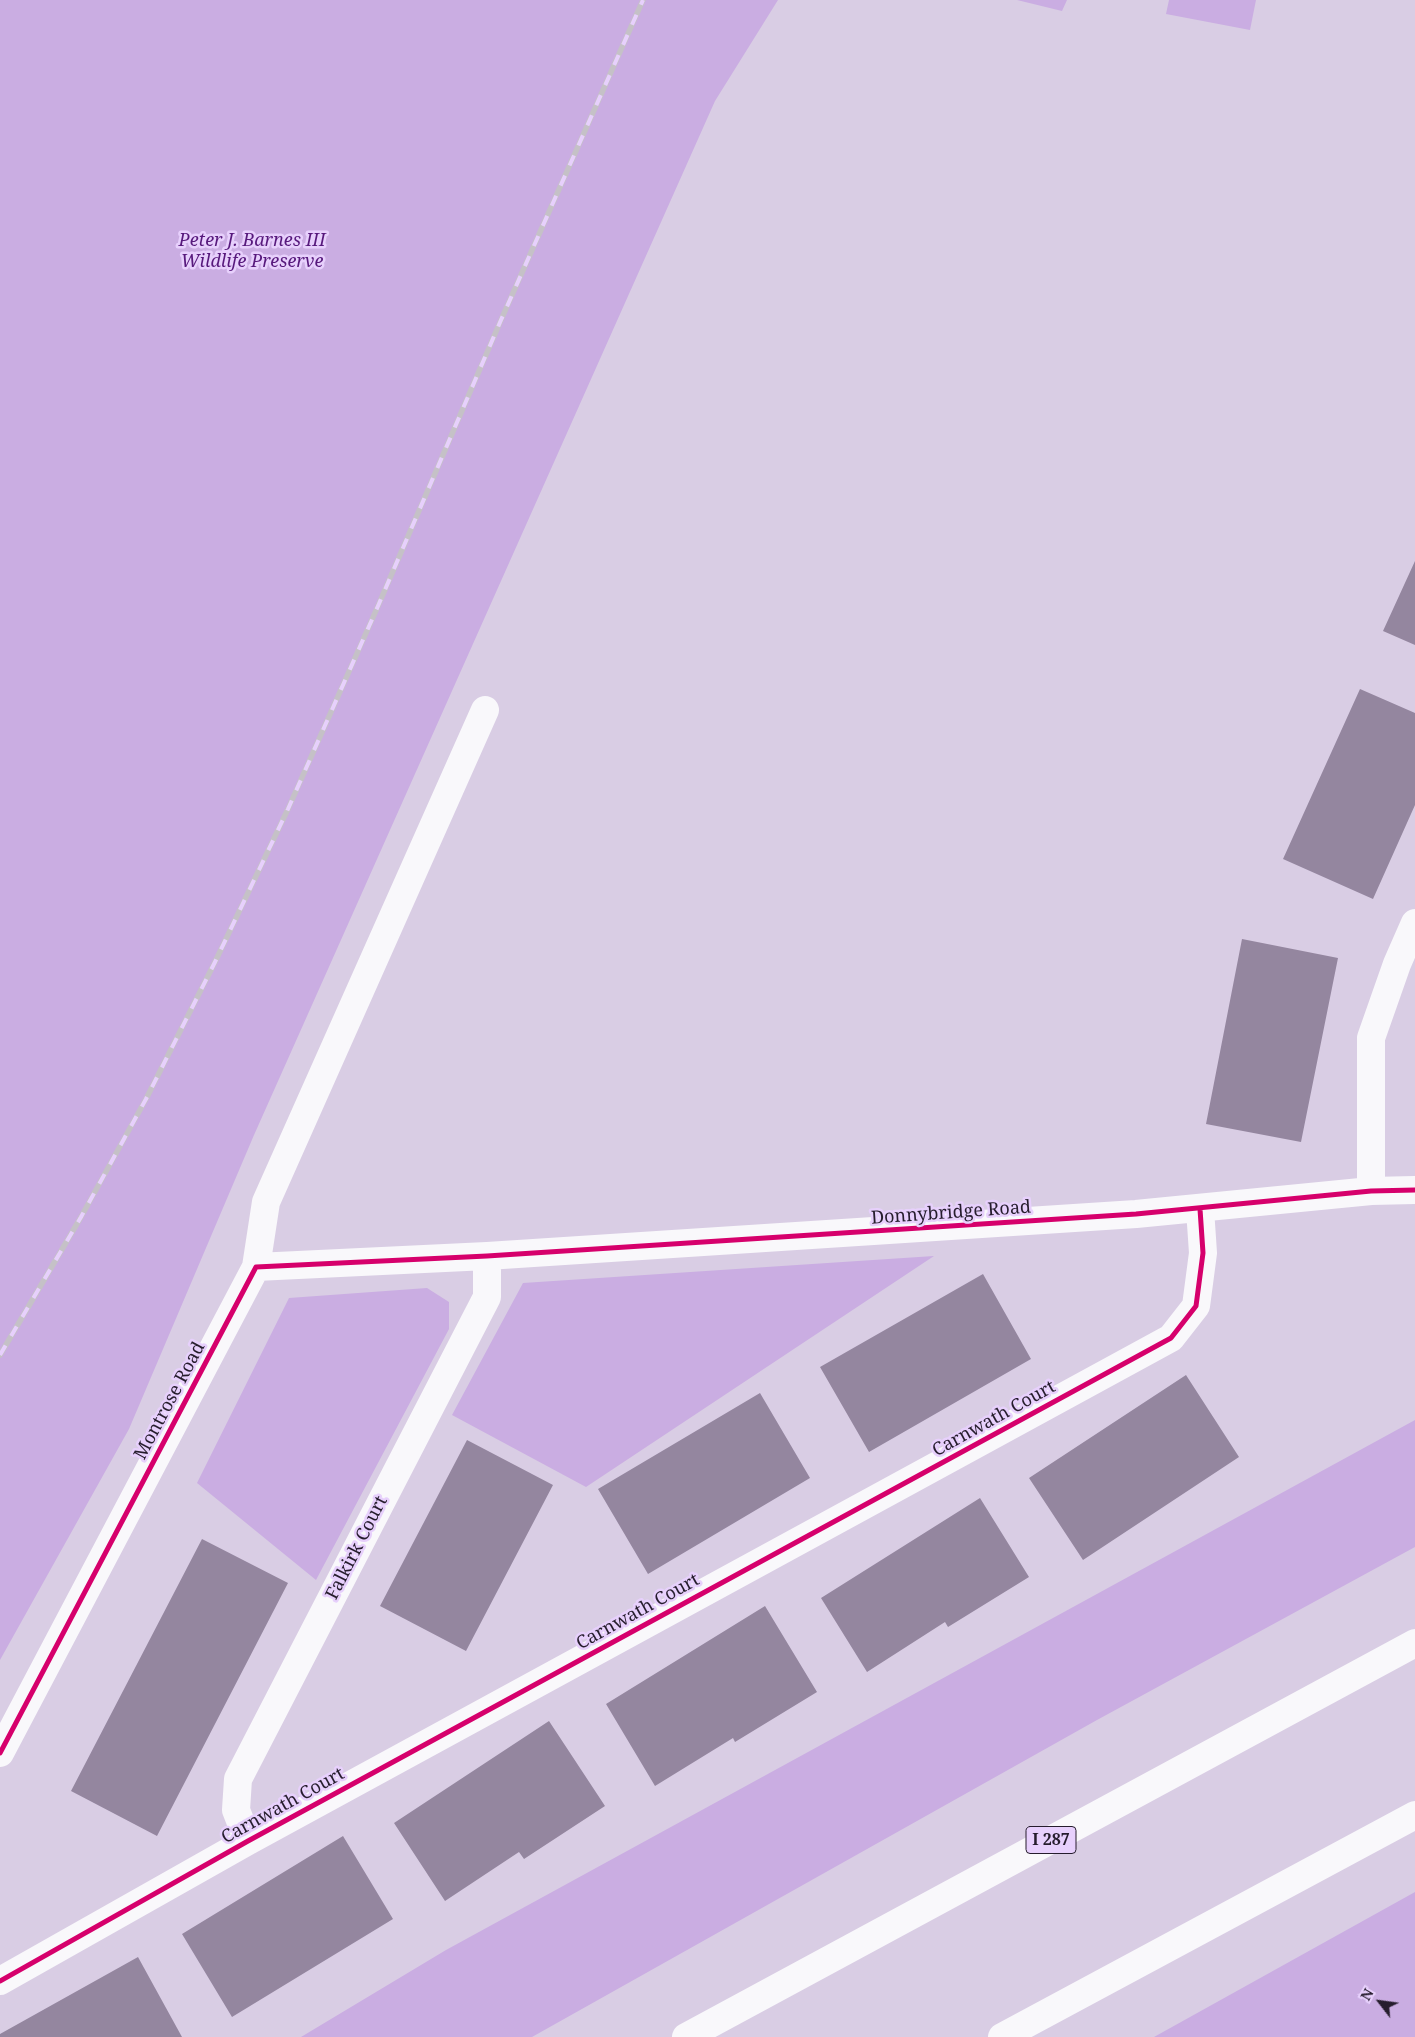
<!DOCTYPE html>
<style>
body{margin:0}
#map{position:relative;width:1415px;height:2037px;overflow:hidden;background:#d9cde4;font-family:"Noto Serif",serif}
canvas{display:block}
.north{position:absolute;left:1355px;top:1977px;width:50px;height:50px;-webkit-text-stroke:4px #e7d0fc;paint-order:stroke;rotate:300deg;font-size:14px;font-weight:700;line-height:20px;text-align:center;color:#261d2d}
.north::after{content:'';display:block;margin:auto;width:18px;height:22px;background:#261d2d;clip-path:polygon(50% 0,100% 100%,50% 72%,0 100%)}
</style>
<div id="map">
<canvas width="1415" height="2037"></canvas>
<div class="north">N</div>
</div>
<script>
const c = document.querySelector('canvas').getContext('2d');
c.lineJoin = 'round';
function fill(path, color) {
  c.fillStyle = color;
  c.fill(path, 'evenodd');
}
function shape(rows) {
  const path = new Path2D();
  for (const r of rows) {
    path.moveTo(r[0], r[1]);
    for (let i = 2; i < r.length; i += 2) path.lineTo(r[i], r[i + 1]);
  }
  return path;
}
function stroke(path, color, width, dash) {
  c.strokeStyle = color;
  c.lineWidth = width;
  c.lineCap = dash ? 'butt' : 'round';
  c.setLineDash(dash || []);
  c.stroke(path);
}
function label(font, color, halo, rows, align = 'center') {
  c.font = font + ' "Noto Serif",serif';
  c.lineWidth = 5;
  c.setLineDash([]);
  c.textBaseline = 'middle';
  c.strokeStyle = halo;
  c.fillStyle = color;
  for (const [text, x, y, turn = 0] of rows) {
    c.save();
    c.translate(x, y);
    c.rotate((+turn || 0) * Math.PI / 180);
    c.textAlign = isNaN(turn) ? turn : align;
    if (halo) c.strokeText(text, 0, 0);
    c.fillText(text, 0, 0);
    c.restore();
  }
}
fill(shape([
 [0,0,778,0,715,101,254,1135,129,1429,0,1660],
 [1017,0,1067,0,1062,11],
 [1169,0,1256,0,1250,30,1166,14],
 [934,1256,586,1487,452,1415,523,1283],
 [427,1288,449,1302,449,1329,316,1580,197,1483,289,1298],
 [1415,1420,1415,1547,1097,1720,532,2037,301,2037,446,1950],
 [1415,1892,1415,2037,1154,2037]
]), '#caade2');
fill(shape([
 [1415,561,1415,645,1383,631],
 [1360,689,1415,713,1415,805,1373,899,1283,859],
 [1242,939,1338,958,1301,1142,1206,1124],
 [983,1274,1031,1359,869,1452,820,1367],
 [1186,1375,1239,1457,1083,1560,1029,1478],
 [760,1393,810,1478,648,1574,598,1489],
 [467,1440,553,1485,466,1651,380,1606],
 [980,1498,1029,1577,948,1627,945,1622,867,1672,821,1598],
 [202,1539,288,1583,157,1836,71,1791],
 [765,1606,817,1692,735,1742,733,1738,655,1786,606,1704],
 [549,1721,605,1806,524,1859,519,1852,445,1901,394,1823],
 [343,1836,393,1919,232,2017,182,1934],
 [138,1957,182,2037,0,2037,0,2034]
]), '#94869f');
stroke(shape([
 [1371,1191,1371,1038,1397,964,1415,923],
 [256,1267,266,1202,485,710],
 [0,1753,256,1267,487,1256,1136,1214,1371,1191,1415,1190],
 [248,1841,236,1810,238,1779,487,1297,487,1256],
 [0,1981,248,1841,1171,1338,1196,1306,1203,1253,1200,1209]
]), '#f9f8fb', 28);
stroke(shape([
 [686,2037,1415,1643],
 [1002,2037,1415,1815]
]), '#f9f8fb', 28);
const rail = shape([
 [0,1355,81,1217,146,1099,215,962,288,809,378,606,501,320,643,0]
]);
stroke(rail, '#c5c1c7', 5.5);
stroke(rail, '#e7d0fc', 4, [11]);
stroke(shape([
 [0,1753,256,1267,487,1256,1136,1214,1371,1191,1415,1190],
 [0,1981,248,1841,1171,1338,1196,1306,1203,1253,1200,1209]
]), '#d6006c', 5);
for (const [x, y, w] of [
 [1051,1840,50]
]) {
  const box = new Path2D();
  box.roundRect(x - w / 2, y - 13.5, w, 27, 4);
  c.fillStyle = '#e7d0fc';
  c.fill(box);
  stroke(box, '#261d2d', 1);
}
label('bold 16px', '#261d2d', null, [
 ["I 287",1051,1840]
]);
label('italic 18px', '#57197c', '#e7d0fc', [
 ["Peter J. Barnes III",252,241],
 ["Wildlife Preserve",252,262]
]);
label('18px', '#261d2d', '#e7d0fc', [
 ["Donnybridge Road",951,1213,-4],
 ["Montrose Road",170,1401,-62],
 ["Carnwath Court",994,1419,-29],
 ["Falkirk Court",357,1548,-63],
 ["Carnwath Court",638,1612,-29],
 ["Carnwath Court",283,1806,-29]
]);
</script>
